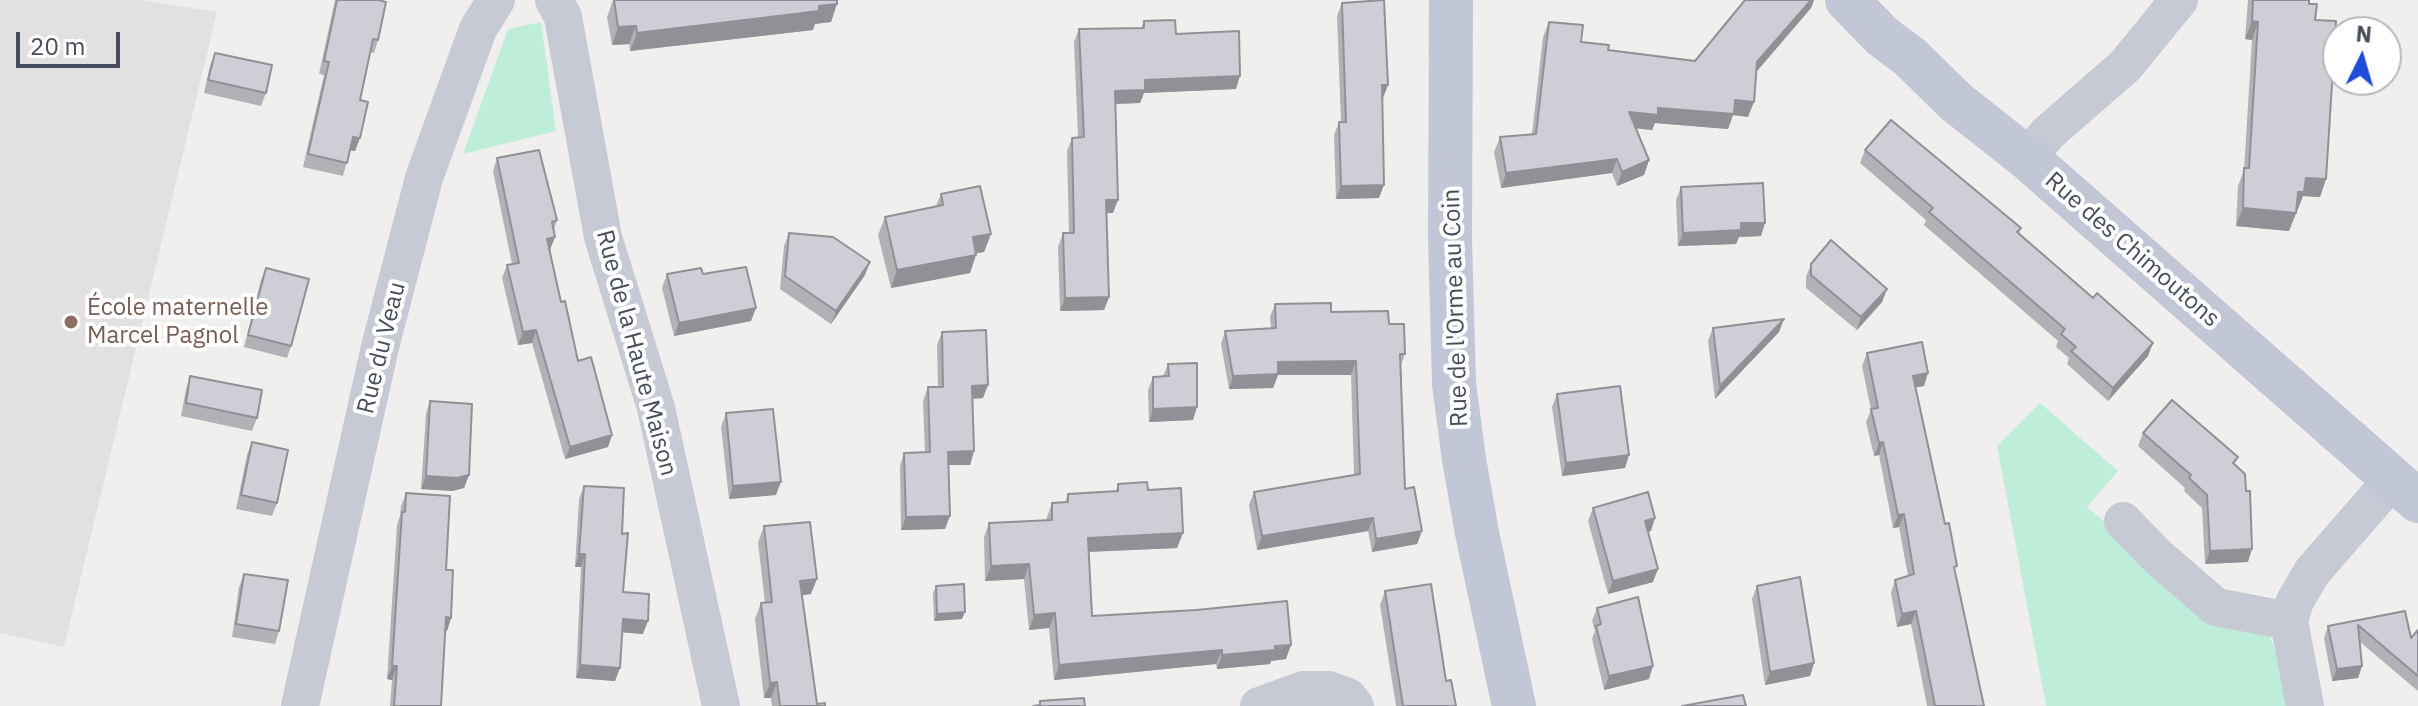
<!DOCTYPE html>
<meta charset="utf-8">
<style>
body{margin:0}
#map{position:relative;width:2418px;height:706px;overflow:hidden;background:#f1efee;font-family:"IBM Plex Sans",sans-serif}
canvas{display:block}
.north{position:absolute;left:2322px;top:16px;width:80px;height:80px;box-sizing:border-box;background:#fff;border:2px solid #b5b8bd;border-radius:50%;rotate:5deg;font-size:22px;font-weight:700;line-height:32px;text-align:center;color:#474e5b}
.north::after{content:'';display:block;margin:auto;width:28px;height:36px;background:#1f4dda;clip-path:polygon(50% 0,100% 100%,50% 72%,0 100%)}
.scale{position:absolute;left:16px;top:32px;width:104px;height:36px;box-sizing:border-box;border:4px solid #474e5b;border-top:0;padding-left:10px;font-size:24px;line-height:28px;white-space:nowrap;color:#474e5b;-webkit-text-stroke:6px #fff;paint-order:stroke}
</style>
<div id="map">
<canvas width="2418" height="706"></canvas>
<div class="north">N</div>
<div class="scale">20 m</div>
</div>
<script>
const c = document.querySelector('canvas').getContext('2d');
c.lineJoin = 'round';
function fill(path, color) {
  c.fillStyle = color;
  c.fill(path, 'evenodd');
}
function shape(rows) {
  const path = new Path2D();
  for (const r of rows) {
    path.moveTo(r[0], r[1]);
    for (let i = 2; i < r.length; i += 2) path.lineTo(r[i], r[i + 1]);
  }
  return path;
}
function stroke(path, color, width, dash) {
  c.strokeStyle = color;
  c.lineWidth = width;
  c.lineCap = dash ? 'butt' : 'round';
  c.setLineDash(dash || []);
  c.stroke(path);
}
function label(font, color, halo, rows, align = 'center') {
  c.font = font + ' "IBM Plex Sans",sans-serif';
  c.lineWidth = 8;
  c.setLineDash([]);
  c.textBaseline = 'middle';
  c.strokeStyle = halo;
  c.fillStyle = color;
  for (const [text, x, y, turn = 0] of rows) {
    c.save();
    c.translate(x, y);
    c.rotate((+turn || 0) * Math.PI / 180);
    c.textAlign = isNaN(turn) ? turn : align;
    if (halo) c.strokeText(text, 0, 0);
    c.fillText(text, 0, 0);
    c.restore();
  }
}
fill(shape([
 [0,0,141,0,217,12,64,647,0,633]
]), '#e2e0e0');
fill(shape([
 [541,22,556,131,463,154,508,29],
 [2040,403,2118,471,2087,507,2216,614,2269,634,2277,655,2287,706,2046,706,1997,446]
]), '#beedd9');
stroke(shape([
 [554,0,563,17,603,237,656,408,721,706],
 [2027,158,2048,133,2125,66,2179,0],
 [2123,521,2158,557,2216,607,2289,621],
 [300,706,380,347,424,178,478,29,496,0],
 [1259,706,1303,690,1329,690,1348,697,1355,706],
 [2305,706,2289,621,2295,601,2312,572,2392,480]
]), '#c5cad5', 38);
stroke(shape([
 [1451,0,1450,239,1454,384,1464,459,1477,533,1514,706],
 [1847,0,1882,36,1910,57,1956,102,2027,158,2418,501]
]), '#c1c7d6', 44);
fill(shape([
 [335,0,378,0,378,40,374,53,370,52,360,100,360,138,355,151,350,150,343,176,303,167,324,75,319,74],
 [613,0,837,0,831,22,815,24,813,30,630,51,629,44,612,45,607,17],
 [1745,0,1814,0,1811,8,1756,72,1748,117,1733,115,1728,129,1655,123,1652,130,1636,128,1649,160,1644,175,1617,186,1612,173,1501,188,1494,152,1500,137,1532,134,1543,37,1549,22,1581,42,1608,50,1695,61],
 [2248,0,2309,0,2309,4,2315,20,2326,179,2320,197,2303,196,2289,231,2236,226,2238,186,2244,170,2252,40,2245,39],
 [1342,3,1388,85,1382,98,1379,198,1336,199,1334,135,1339,122,1341,122,1337,16],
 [1144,21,1176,34,1236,89,1144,93,1140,103,1115,104,1113,213,1107,213,1109,297,1104,310,1060,311,1058,247,1063,233,1069,233,1067,151,1072,138,1078,137,1074,42,1079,29,1141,28],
 [215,53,266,93,261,106,204,93,210,66],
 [1865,150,2021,228,2019,233,2148,356,2108,401,2067,364,2069,358,2056,347,2058,341,1924,225,1926,220,1860,163],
 [497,158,557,220,554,230,550,250,561,302,578,361,612,435,608,447,565,459,532,343,518,345,502,278,507,265,512,264,493,171],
 [1681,187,1761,236,1739,237,1736,244,1678,246,1676,200],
 [941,194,991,234,984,252,976,253,970,273,891,288,878,235,885,217,936,206],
 [789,233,865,275,831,324,780,289,784,246],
 [1811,264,1887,289,1882,302,1857,330,1806,288,1806,277],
 [266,268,291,346,287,358,244,347,261,280],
 [667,274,703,274,751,321,674,336,662,288],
 [1275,304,1331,312,1389,324,1405,354,1401,365,1405,489,1422,531,1417,544,1372,552,1368,531,1257,550,1249,505,1254,492,1354,475,1351,375,1278,375,1273,388,1229,389,1221,344,1225,331,1271,328,1270,317],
 [1713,328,1779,332,1715,399,1708,341],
 [942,332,983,398,972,399,974,451,970,465,949,465,945,529,901,530,900,466,904,453,925,452,923,401,928,387,938,387,937,345],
 [1867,353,1924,386,1915,387,1984,706,1927,706,1911,624,1897,627,1891,593,1895,580,1908,576,1899,527,1893,528,1879,455,1874,456,1866,422,1871,410,1862,366],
 [1168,364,1193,420,1149,422,1148,390,1153,377,1163,377],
 [190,376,257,418,252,431,181,416,186,389],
 [1557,394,1625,468,1562,476,1552,407],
 [430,401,469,475,464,488,452,491,421,489,426,414],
 [726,413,776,495,729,499,721,427],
 [2143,433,2236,465,2248,562,2205,564,2202,508,2184,491,2185,488,2138,446],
 [252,442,277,503,272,516,236,509,247,455],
 [1118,484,1148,490,1177,548,1089,552,1092,616,1286,659,1271,661,1270,664,1217,669,1216,664,1054,680,1049,628,1029,630,1024,579,985,581,984,537,989,523,1046,520,1052,503,1065,502,1068,494,1116,491],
 [584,486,622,534,623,592,643,634,622,632,615,681,576,678,581,567,575,567,579,499],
 [406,493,446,570,451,618,447,631,446,631,441,706,390,706,392,680,387,679,397,525,400,516,401,506],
 [1593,508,1651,531,1648,532,1653,582,1608,594,1588,521],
 [764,526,811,594,802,595,817,704,825,706,772,706,771,698,764,698,755,619,761,603,765,603,758,542],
 [244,574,279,631,275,644,232,637,239,587],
 [936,586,962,619,934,621,933,593],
 [1757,586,1814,663,1810,676,1765,685,1752,599],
 [1385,591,1446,681,1456,706,1396,706,1380,605],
 [1597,608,1649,679,1604,690,1592,639,1595,631,1592,621],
 [2405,611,2411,638,2418,630,2418,691,2360,642,2362,666,2358,678,2332,681,2324,638,2328,626]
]), '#b1b2b8');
fill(shape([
 [1811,0,1814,0,1811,8,1752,77,1757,62],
 [837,4,831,22,815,24,813,30,630,51,637,33],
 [2252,21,2258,22,2252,40,2245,39],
 [636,26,629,44,612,45,618,27],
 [1240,76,1236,89,1144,93,1140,103,1110,104,1115,91,1145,80],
 [1382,85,1388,85,1383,98,1377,98],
 [1735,100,1754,102,1748,117,1733,115,1728,129,1655,123,1652,130,1623,127,1629,112],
 [353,137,360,138,355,151,348,150],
 [1617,159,1612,173,1501,188,1506,173],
 [1649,160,1644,175,1617,186,1622,172],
 [2306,178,2326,179,2320,197,2303,196,2297,211,2291,211,2298,192],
 [1384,185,1379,198,1336,199,1341,186],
 [1106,200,1118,200,1113,213,1102,213],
 [2243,208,2296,213,2289,231,2236,226],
 [1741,223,1765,223,1761,236,1739,237,1736,244,1678,246,1683,233],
 [991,234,984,252,966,255,973,237],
 [555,237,550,250,547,239],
 [976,255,970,273,891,288,897,270],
 [870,262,865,275,831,324,836,311],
 [1887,289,1882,302,1857,330,1861,317],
 [1109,297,1104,310,1060,311,1065,298],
 [756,308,751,321,674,336,679,323],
 [1784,319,1779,332,1715,399,1720,386],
 [536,330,532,343,518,345,523,332],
 [2153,343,2148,356,2108,401,2113,388],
 [1356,361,1351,375,1278,375,1273,388,1229,389,1233,376,1278,362],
 [1928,373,1924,386,1908,389,1913,376],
 [988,385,983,398,967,399,972,386],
 [1197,407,1193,420,1149,422,1153,409],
 [612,435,608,447,565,459,570,447],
 [1883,442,1879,455,1874,456,1879,443],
 [974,451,970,465,943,465,948,452],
 [1629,455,1625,468,1562,476,1566,463],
 [469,475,464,488,452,491,421,489,426,476],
 [781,482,776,495,729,499,733,486],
 [1904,514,1899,527,1893,528,1898,515],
 [950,516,945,529,901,530,906,517],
 [1373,518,1368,531,1257,550,1262,536],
 [1655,518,1651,531,1640,534,1645,521],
 [1422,531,1417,544,1372,552,1376,539],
 [1183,533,1177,548,1083,552,1088,538],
 [2252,549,2248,562,2205,564,2210,551],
 [579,554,585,554,581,567,575,567],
 [1029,564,1024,579,985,581,991,566],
 [1658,569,1653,582,1608,594,1613,581],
 [817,579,811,594,795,596,800,581],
 [1916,611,1911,624,1897,627,1902,614],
 [965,612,962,619,934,621,937,614],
 [1055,613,1049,628,1029,630,1034,615],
 [446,617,451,618,447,631,442,631],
 [623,619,648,621,643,634,618,632],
 [1291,645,1286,659,1271,661,1270,664,1217,669,1222,655],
 [1222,650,1216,664,1054,680,1059,665],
 [1814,663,1810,676,1765,685,1770,672],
 [580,665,620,668,615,681,576,678],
 [392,666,397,666,392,680,387,679],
 [1653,666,1649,679,1604,690,1609,676],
 [2362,666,2358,678,2332,681,2337,669],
 [777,682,771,698,764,698,770,683]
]), '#909196');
const building = shape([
 [337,0,378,0,386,2,378,40,373,39,360,100,368,102,360,138,353,137,347,163,308,154,329,62,324,61,337,0],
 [614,0,837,0,837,4,819,6,819,11,637,33,636,26,618,27,614,0],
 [1384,0,1388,85,1382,85,1384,185,1341,186,1339,122,1346,122,1342,3,1384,0],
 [1745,0,1811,0,1757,62,1754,102,1735,100,1734,114,1658,108,1658,115,1629,112,1649,160,1622,172,1617,159,1506,173,1500,137,1536,134,1549,22,1583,25,1581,42,1609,45,1608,50,1695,61,1745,0],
 [2253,0,2309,0,2309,4,2317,4,2315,20,2336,21,2326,179,2306,178,2304,192,2298,192,2296,213,2243,208,2244,168,2249,168,2258,22,2252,21,2253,0],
 [1175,20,1176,34,1239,31,1240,76,1145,80,1145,90,1115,91,1118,200,1106,200,1109,297,1065,298,1063,233,1074,233,1072,138,1084,137,1079,29,1144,28,1144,21,1175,20],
 [215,53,272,65,266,93,208,80,215,53],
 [1891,120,2021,228,2017,232,2093,298,2097,293,2153,343,2113,388,2071,351,2076,347,2061,334,2065,329,1929,212,1933,208,1865,150,1891,120],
 [539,150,557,220,552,222,555,237,547,239,561,302,565,301,578,361,591,357,612,435,570,447,536,330,523,332,507,265,519,263,497,158,539,150],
 [1763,183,1765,223,1741,223,1741,230,1683,233,1681,187,1763,183],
 [980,186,991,234,973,237,976,255,897,270,885,217,943,205,941,194,980,186],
 [789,233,833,237,870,262,836,311,785,276,789,233],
 [1831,240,1887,289,1861,317,1811,275,1811,264,1831,240],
 [746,267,756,308,679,323,667,274,701,268,703,274,746,267],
 [266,268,309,279,291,346,248,335,266,268],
 [1331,303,1331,312,1388,311,1389,324,1404,324,1405,354,1400,354,1405,489,1414,487,1422,531,1376,539,1373,518,1262,536,1254,492,1360,474,1356,361,1278,362,1278,374,1233,376,1225,331,1276,328,1275,304,1331,303],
 [1784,319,1720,386,1713,328,1784,319],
 [986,330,988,385,972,386,974,451,948,452,950,516,906,517,904,453,930,452,928,387,943,387,942,332,986,330],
 [1922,342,1928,373,1913,376,1945,524,1949,523,1957,566,1954,567,1984,706,1935,706,1916,611,1902,614,1895,580,1914,574,1904,514,1898,515,1883,442,1879,443,1871,409,1878,408,1867,353,1922,342],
 [1197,363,1197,407,1153,409,1153,377,1169,376,1168,364,1197,363],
 [190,376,262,390,257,418,186,403,190,376],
 [1620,386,1629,455,1566,463,1557,394,1620,386],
 [2172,400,2238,457,2233,463,2245,474,2246,491,2250,491,2252,549,2210,551,2207,495,2189,478,2191,475,2143,433,2172,400],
 [430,401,472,404,469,475,457,478,426,476,430,401],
 [773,409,781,482,733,486,726,413,773,409],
 [252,442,288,450,277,503,241,495,252,442],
 [1147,482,1148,490,1181,488,1183,533,1088,538,1092,616,1196,610,1287,601,1291,645,1275,646,1275,650,1222,655,1222,650,1059,665,1055,613,1034,615,1029,564,991,566,989,523,1052,520,1052,503,1068,502,1068,494,1118,491,1118,484,1147,482],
 [584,486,624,488,622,534,628,533,623,592,649,594,648,621,623,619,620,668,580,665,585,554,579,554,584,486],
 [1648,492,1655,518,1645,521,1658,569,1613,581,1593,508,1648,492],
 [406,493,450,496,446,570,453,570,451,618,446,617,441,706,394,706,397,666,392,666,402,512,405,512,406,493],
 [810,522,817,579,800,581,817,704,825,703,825,706,780,706,777,682,770,683,761,603,772,602,764,526,810,522],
 [244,574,288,580,279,631,236,624,244,574],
 [1800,577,1814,663,1770,672,1757,586,1800,577],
 [964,584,965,612,937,614,936,586,964,584],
 [1431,584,1446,681,1451,680,1456,706,1403,706,1385,591,1431,584],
 [1638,597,1653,666,1609,676,1596,626,1601,624,1597,608,1638,597],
 [2405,611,2411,638,2418,630,2418,676,2358,625,2362,666,2337,669,2328,626,2405,611],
 [1743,695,1746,706,1682,706,1743,695],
 [1084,698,1085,706,1033,706,1040,705,1040,701,1084,698]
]);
fill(building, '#cecfd6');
stroke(building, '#909196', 2);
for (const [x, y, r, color] of [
 [71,322,8,"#8d6e63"]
]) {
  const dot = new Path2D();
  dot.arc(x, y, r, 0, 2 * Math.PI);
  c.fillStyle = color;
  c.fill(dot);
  stroke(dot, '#fff', 3);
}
label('24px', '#474e5b', '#fff', [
 ["Rue des Chimoutons",2132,250,41],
 ["Rue de l'Orme au Coin",1456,308,-92],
 ["Rue du Veau",382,348,-76],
 ["Rue de la Haute Maison",636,353,75]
]);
label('24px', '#785e54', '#fff', [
 ["École maternelle",87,308],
 ["Marcel Pagnol",87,336]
], 'left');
</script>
